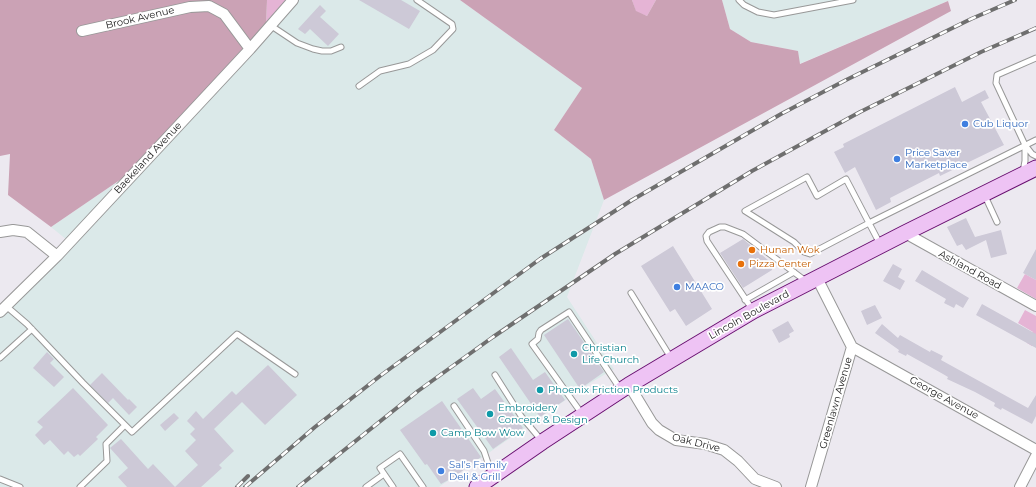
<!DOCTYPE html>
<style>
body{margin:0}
canvas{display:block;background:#ece9f0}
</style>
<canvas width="1036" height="487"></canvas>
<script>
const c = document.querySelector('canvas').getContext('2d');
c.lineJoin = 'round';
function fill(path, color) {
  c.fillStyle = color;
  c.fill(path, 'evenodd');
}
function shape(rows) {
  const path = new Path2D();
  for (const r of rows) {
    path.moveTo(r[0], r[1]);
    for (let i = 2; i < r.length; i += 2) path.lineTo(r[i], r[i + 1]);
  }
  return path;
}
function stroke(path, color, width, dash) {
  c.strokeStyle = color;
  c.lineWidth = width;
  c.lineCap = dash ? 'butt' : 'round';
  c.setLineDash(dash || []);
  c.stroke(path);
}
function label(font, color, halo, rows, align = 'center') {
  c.font = font + ' Montserrat,sans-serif';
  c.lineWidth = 3.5;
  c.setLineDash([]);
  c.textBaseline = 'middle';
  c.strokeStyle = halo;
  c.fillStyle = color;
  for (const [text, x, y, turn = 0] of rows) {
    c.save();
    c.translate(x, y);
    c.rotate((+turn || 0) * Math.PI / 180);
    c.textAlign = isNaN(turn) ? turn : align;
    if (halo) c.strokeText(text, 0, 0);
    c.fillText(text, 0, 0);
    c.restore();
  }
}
fill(shape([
 [290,0,460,0,582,88,554,130,591,159,604,200,567,297,614,369,592,382,439,487,0,487,0,308,67,240,51,227,155,156],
 [722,0,950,0,799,64,798,51,751,42,730,29]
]), '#dbe9e9');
fill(shape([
 [267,0,290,0,266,27],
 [632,0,656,0,647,16,636,12],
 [1025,274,1036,280,1036,299,1017,288],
 [1025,310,1036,316,1036,339,1032,346,1027,343,1033,332,1018,323]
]), '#e5b4d5');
fill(shape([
 [0,0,267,0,266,27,155,156,51,227,8,195,10,154,0,156],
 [460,0,632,0,636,11,647,16,656,0,722,0,730,29,751,42,798,51,800,64,948,1,951,11,604,200,591,159,554,130,582,88]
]), '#cba2b5');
fill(shape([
 [359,0,401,0,420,11,409,29],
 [320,5,326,11,320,17,339,34,328,46,310,29,305,34,298,29],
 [955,87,962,102,985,90,989,98,981,102,1004,145,940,176,939,173,890,198,891,202,876,210,855,167,845,173,834,152,844,147,843,144],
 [966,218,975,237,1001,230,1007,254,991,258,986,240,966,250,962,244,957,246,947,227],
 [743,239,768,260,772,268,772,270,743,288,720,253],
 [673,246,712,309,686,326,675,309,670,312,641,266],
 [1036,249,1036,280,1023,273],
 [893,264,902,269,898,277,905,281,900,290,883,281],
 [922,270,969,298,963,308,956,304,954,308,944,303,946,299,915,281],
 [982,304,1036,334,1036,348,976,315],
 [875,305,882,318,867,325,861,311],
 [568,319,604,372,580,389,544,335],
 [788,321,794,331,789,334,790,337,779,343,772,330],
 [882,324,898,338,900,335,930,352,931,350,943,356,941,360,1028,408,1036,395,1036,416,1032,424,1002,408,1001,410,994,406,995,403,975,392,947,379,948,377,943,374,907,354,906,356,898,352,899,350,875,333],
 [511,348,533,380,545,372,565,400,540,417,499,357],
 [47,352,54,359,50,363,64,377,54,387,33,368],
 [268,365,297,395,265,425,242,402,214,429,234,451,219,465,222,468,201,487,175,487,198,465,185,451,196,440,190,434,195,429,187,421,196,411,203,419,232,391,236,395],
 [102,373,128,400,129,399,137,407,129,415,113,398,108,403,90,385],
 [73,388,108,425,96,437,98,439,80,456,78,454,74,457,68,451,64,455,50,440,44,445,35,435,43,427,37,422],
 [473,388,481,399,495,389,523,428,493,449,457,399],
 [442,401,481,457,454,477,441,484,427,464,425,465,400,430],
 [174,413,179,418,165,431,160,425],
 [121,439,148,469,153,464,175,487,127,487,118,477,128,468,110,448]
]), '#cdc9d7');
const lane = shape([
 [739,0,744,5,758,12,774,15,853,0],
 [270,25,297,43,313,49,322,51,331,51,341,47],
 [1036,58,997,75,996,83,1025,145,1032,154,1036,156],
 [359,86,380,71,409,64,433,50,453,29,452,24,417,0],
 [1023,172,1025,161,1025,145],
 [985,196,997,222],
 [880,244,869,223,846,179,817,196,807,177,745,211,794,242,804,252,810,254,869,223,1036,140],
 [631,293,671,358],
 [745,300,794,272],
 [6,306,27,324,83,383,132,432,237,334,295,374],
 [752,309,707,241,706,236,709,232,720,227,725,227,743,234,807,282],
 [0,358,32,329],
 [495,375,521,416,542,441],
 [454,406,484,451,492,475],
 [582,414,532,344,538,339,539,333,541,330,569,312,621,390],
 [0,479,20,487],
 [80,487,107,461,106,444,125,425],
 [366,487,384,474],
 [393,487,380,468,400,454,423,487]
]);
const street = shape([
 [82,31,190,7,209,6,224,14,250,49],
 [0,232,13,230,27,232,57,256],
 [905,233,1036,306],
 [0,312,57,256,250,49,293,0],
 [852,347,1036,450],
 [629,385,652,423,659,430,676,440,705,444,724,450,738,461,755,479,776,487],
 [811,487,852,347,817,278],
 [1020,487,1036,456]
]);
const secondary = shape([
 [477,487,542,442,629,385,753,311,905,233,1036,168]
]);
stroke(lane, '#989898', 7);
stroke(street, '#989898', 12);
stroke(secondary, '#691070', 17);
stroke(lane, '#fff', 5);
stroke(street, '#fff', 10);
stroke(secondary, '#eec3f4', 15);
const rail = shape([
 [237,487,248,476],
 [245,487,315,427,380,376,540,259,632,200,781,114,846,80,971,19,1015,0],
 [298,487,418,391,493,337,615,254,752,171,860,112,981,52,1036,28]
]);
stroke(rail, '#6f6f6f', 4);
stroke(rail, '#fff', 2.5, [8]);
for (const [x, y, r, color] of [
 [965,124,4,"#3f7fe0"],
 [897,159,4,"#3f7fe0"],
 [752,250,4,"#e8710a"],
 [741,264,4,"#e8710a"],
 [677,287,4,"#3f7fe0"],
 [574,354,4,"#0f9aa8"],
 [540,390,4,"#0f9aa8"],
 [490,414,4,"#0f9aa8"],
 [433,433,4,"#0f9aa8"],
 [441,471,4,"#3f7fe0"]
]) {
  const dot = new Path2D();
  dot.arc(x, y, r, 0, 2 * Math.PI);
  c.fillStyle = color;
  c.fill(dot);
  stroke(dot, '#fff', 1.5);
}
label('10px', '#212121', '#fff', [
 ["Brook Avenue",140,18,-13],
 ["Baekeland Avenue",148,158,-47],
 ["Ashland Road",970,270,29],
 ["Lincoln Boulevard",749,315,-29],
 ["George Avenue",944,398,29],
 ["Greenlawn Avenue",836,403,-74],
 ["Oak Drive",696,443,14]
]);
label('10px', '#366cbe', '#fff', [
 ["Cub Liquor",973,124],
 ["Price Saver",905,153],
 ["Marketplace",905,165],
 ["MAACO",685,287],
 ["Sal's Family",449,465],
 ["Deli & Grill",449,477]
], 'left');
label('10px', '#c56008', '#fff', [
 ["Hunan Wok",760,250],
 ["Pizza Center",749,264]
], 'left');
label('10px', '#0d838f', '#fff', [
 ["Christian",582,348],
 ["Life Church",582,360],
 ["Phoenix Friction Products",548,390],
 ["Embroidery",498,408],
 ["Concept & Design",498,420],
 ["Camp Bow Wow",441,433]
], 'left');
</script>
